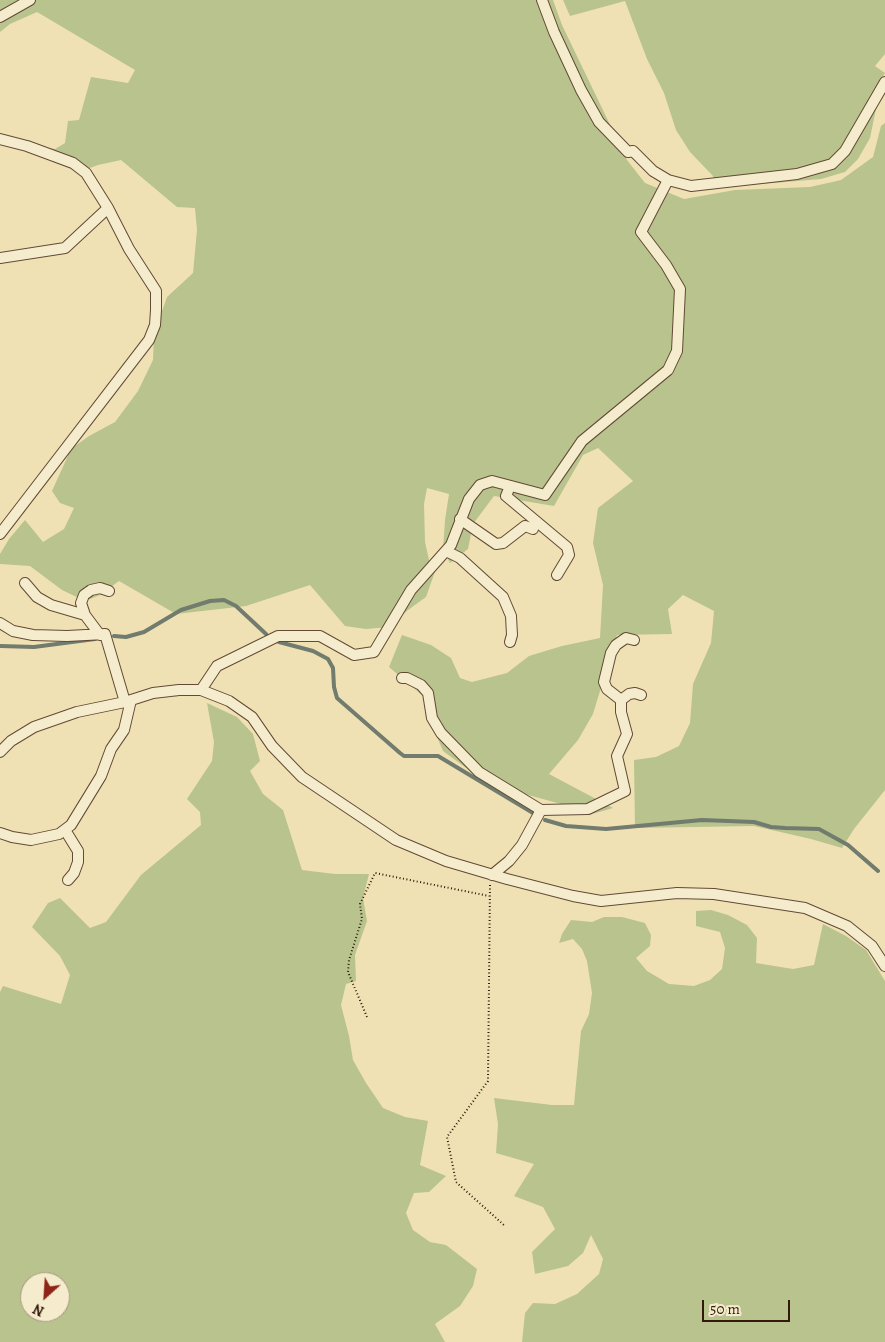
<!DOCTYPE html>
<style>
body{margin:0}
#map{position:relative;width:885px;height:1342px;overflow:hidden;background:#f0e1b4;font-family:Alegreya,serif}
canvas{display:block}
.north{position:absolute;left:20px;top:1272px;width:50px;height:50px;box-sizing:border-box;background:#f5ecce;border:1px solid #a79780;border-radius:50%;rotate:206deg;font-size:14px;font-weight:700;line-height:20px;text-align:center;color:#33180b}
.north::after{content:'';display:block;margin:auto;width:18px;height:22px;background:#8f2418;clip-path:polygon(50% 0,100% 100%,50% 72%,0 100%)}
.scale{position:absolute;left:702px;top:1300px;width:88px;height:22px;box-sizing:border-box;border:2px solid #33180b;border-top:0;padding-left:6px;font-size:15px;line-height:18px;white-space:nowrap;color:#33180b;-webkit-text-stroke:4px #f5ecce;paint-order:stroke}
</style>
<div id="map">
<canvas width="885" height="1342"></canvas>
<div class="north">N</div>
<div class="scale">50 m</div>
</div>
<script>
const c = document.querySelector('canvas').getContext('2d');
c.lineJoin = 'round';
function fill(path, color) {
  c.fillStyle = color;
  c.fill(path, 'evenodd');
}
function shape(rows) {
  const path = new Path2D();
  for (const r of rows) {
    path.moveTo(r[0], r[1]);
    for (let i = 2; i < r.length; i += 2) path.lineTo(r[i], r[i + 1]);
  }
  return path;
}
function stroke(path, color, width, dash) {
  c.strokeStyle = color;
  c.lineWidth = width;
  c.lineCap = dash ? 'butt' : 'round';
  c.setLineDash(dash || []);
  c.stroke(path);
}
fill(shape([
 [0,0,553,0,562,25,627,160,645,183,684,199,735,190,810,187,841,180,873,157,881,126,885,123,885,790,854,829,842,848,811,839,754,826,635,828,634,760,656,757,679,746,690,723,693,684,711,643,714,611,683,595,668,609,672,634,617,635,593,714,578,740,549,774,613,808,589,815,561,804,521,793,473,773,443,751,429,718,423,696,389,667,402,635,431,645,451,658,460,678,472,682,507,673,529,656,562,646,600,638,603,585,593,543,598,508,633,481,598,448,583,455,554,506,494,496,473,524,468,549,450,563,443,550,445,520,449,494,427,488,424,504,425,542,429,560,436,569,426,597,408,610,389,627,366,629,345,626,310,585,246,606,176,614,119,581,100,595,85,601,62,590,30,566,0,564,0,554,9,539,25,520,43,542,64,529,74,508,60,503,52,491,71,449,89,436,115,422,138,391,153,360,154,334,167,297,193,273,197,230,195,208,177,207,121,160,98,165,79,172,53,162,37,146,55,149,65,143,68,121,79,120,91,77,128,83,135,70,37,12,10,24,0,32],
 [563,0,885,0,885,54,875,66,885,73,879,83,876,109,870,138,858,159,845,172,821,179,713,188,713,176,690,152,676,130,664,93,647,59,625,1,570,16],
 [207,703,237,717,253,734,260,761,250,771,263,794,283,810,302,870,335,874,369,874,363,898,367,921,355,955,356,981,346,984,341,1005,349,1036,353,1060,366,1083,383,1108,405,1117,428,1121,420,1165,446,1176,429,1192,414,1193,406,1213,413,1230,430,1242,446,1245,477,1269,473,1286,460,1306,435,1324,445,1342,0,1342,0,992,3,986,61,1004,70,975,60,956,32,927,48,903,60,898,90,928,106,922,141,875,201,825,200,812,187,799,212,761,214,742],
 [30,1282,60,1282,60,1312,30,1312],
 [711,910,728,915,747,925,757,938,756,963,793,969,814,965,823,924,846,936,866,950,885,981,885,1342,522,1342,525,1313,533,1303,555,1304,577,1294,599,1274,603,1259,591,1235,583,1253,568,1266,535,1274,532,1252,555,1229,543,1207,514,1196,534,1164,496,1153,498,1124,494,1098,552,1105,574,1105,581,1031,589,1014,592,993,587,961,582,949,573,939,559,943,562,934,571,920,592,922,604,917,622,917,645,923,651,935,650,946,636,958,647,971,669,984,694,986,710,980,722,969,725,948,720,932,696,926,696,911]
]), '#b8c38e');
stroke(shape([
 [114,636,126,637,144,632,181,610,210,601,224,600,236,606,266,634],
 [279,642,313,651,328,659,333,668,334,687,337,698,400,753,404,756,438,756,533,813],
 [0,646,34,647,95,639],
 [545,820,566,826,606,829,702,820,754,822,771,827,785,828,819,829,848,845,878,871]
]), '#717b6e', 4);
const street = shape([
 [542,0,554,32,581,90,599,122,628,152,633,151,653,171,668,180,691,186,797,174,832,164,845,151,885,82],
 [0,17,30,0],
 [0,139,27,146,73,163,86,173,108,208,129,249,156,291,156,310,155,325,149,340,0,534],
 [0,258,65,248,108,208],
 [510,486,506,496,567,547,569,555,557,575],
 [460,519,496,544,503,543,525,526,533,529],
 [446,551,460,558,503,597,511,616,512,635,510,642],
 [25,583,37,597,51,605,85,615,100,635],
 [85,615,81,603,84,595,91,590,100,588,109,591],
 [0,623,13,631,33,635,67,636,105,634,125,702],
 [402,678,407,678,421,685,428,693,432,718,441,733,479,772,541,810],
 [201,690,217,666,278,636,320,636,354,655,374,652,411,590,451,545,469,499,480,485,492,481,545,495,582,441,668,370,677,351,680,289,666,265,641,232,668,180],
 [621,700,629,694,635,693,641,695],
 [0,752,11,741,34,727,77,712,125,702,153,693,179,690,201,690,229,701,252,717,272,746,302,777,396,840,446,861,507,879,573,896,601,901,677,893,714,894,805,908,847,926,872,946,885,966],
 [65,830,78,851,78,862,74,873,68,880],
 [0,833,12,837,31,840,59,834,71,825,101,776,111,749,124,730,131,700],
 [492,875,509,861,522,845,541,810,588,809,625,791,617,756,627,734,621,712,621,700,607,689,604,682,611,653,616,645,626,638,634,640]
]);
stroke(street, '#624a35', 12);
stroke(shape([
 [490,885,488,1081,447,1137,456,1182,505,1226],
 [367,1017,348,972,349,960,362,919,360,904,375,873,489,896]
]), '#33180b', 2, [1, 2.5]);
stroke(street, '#f5ecce', 10);
</script>
